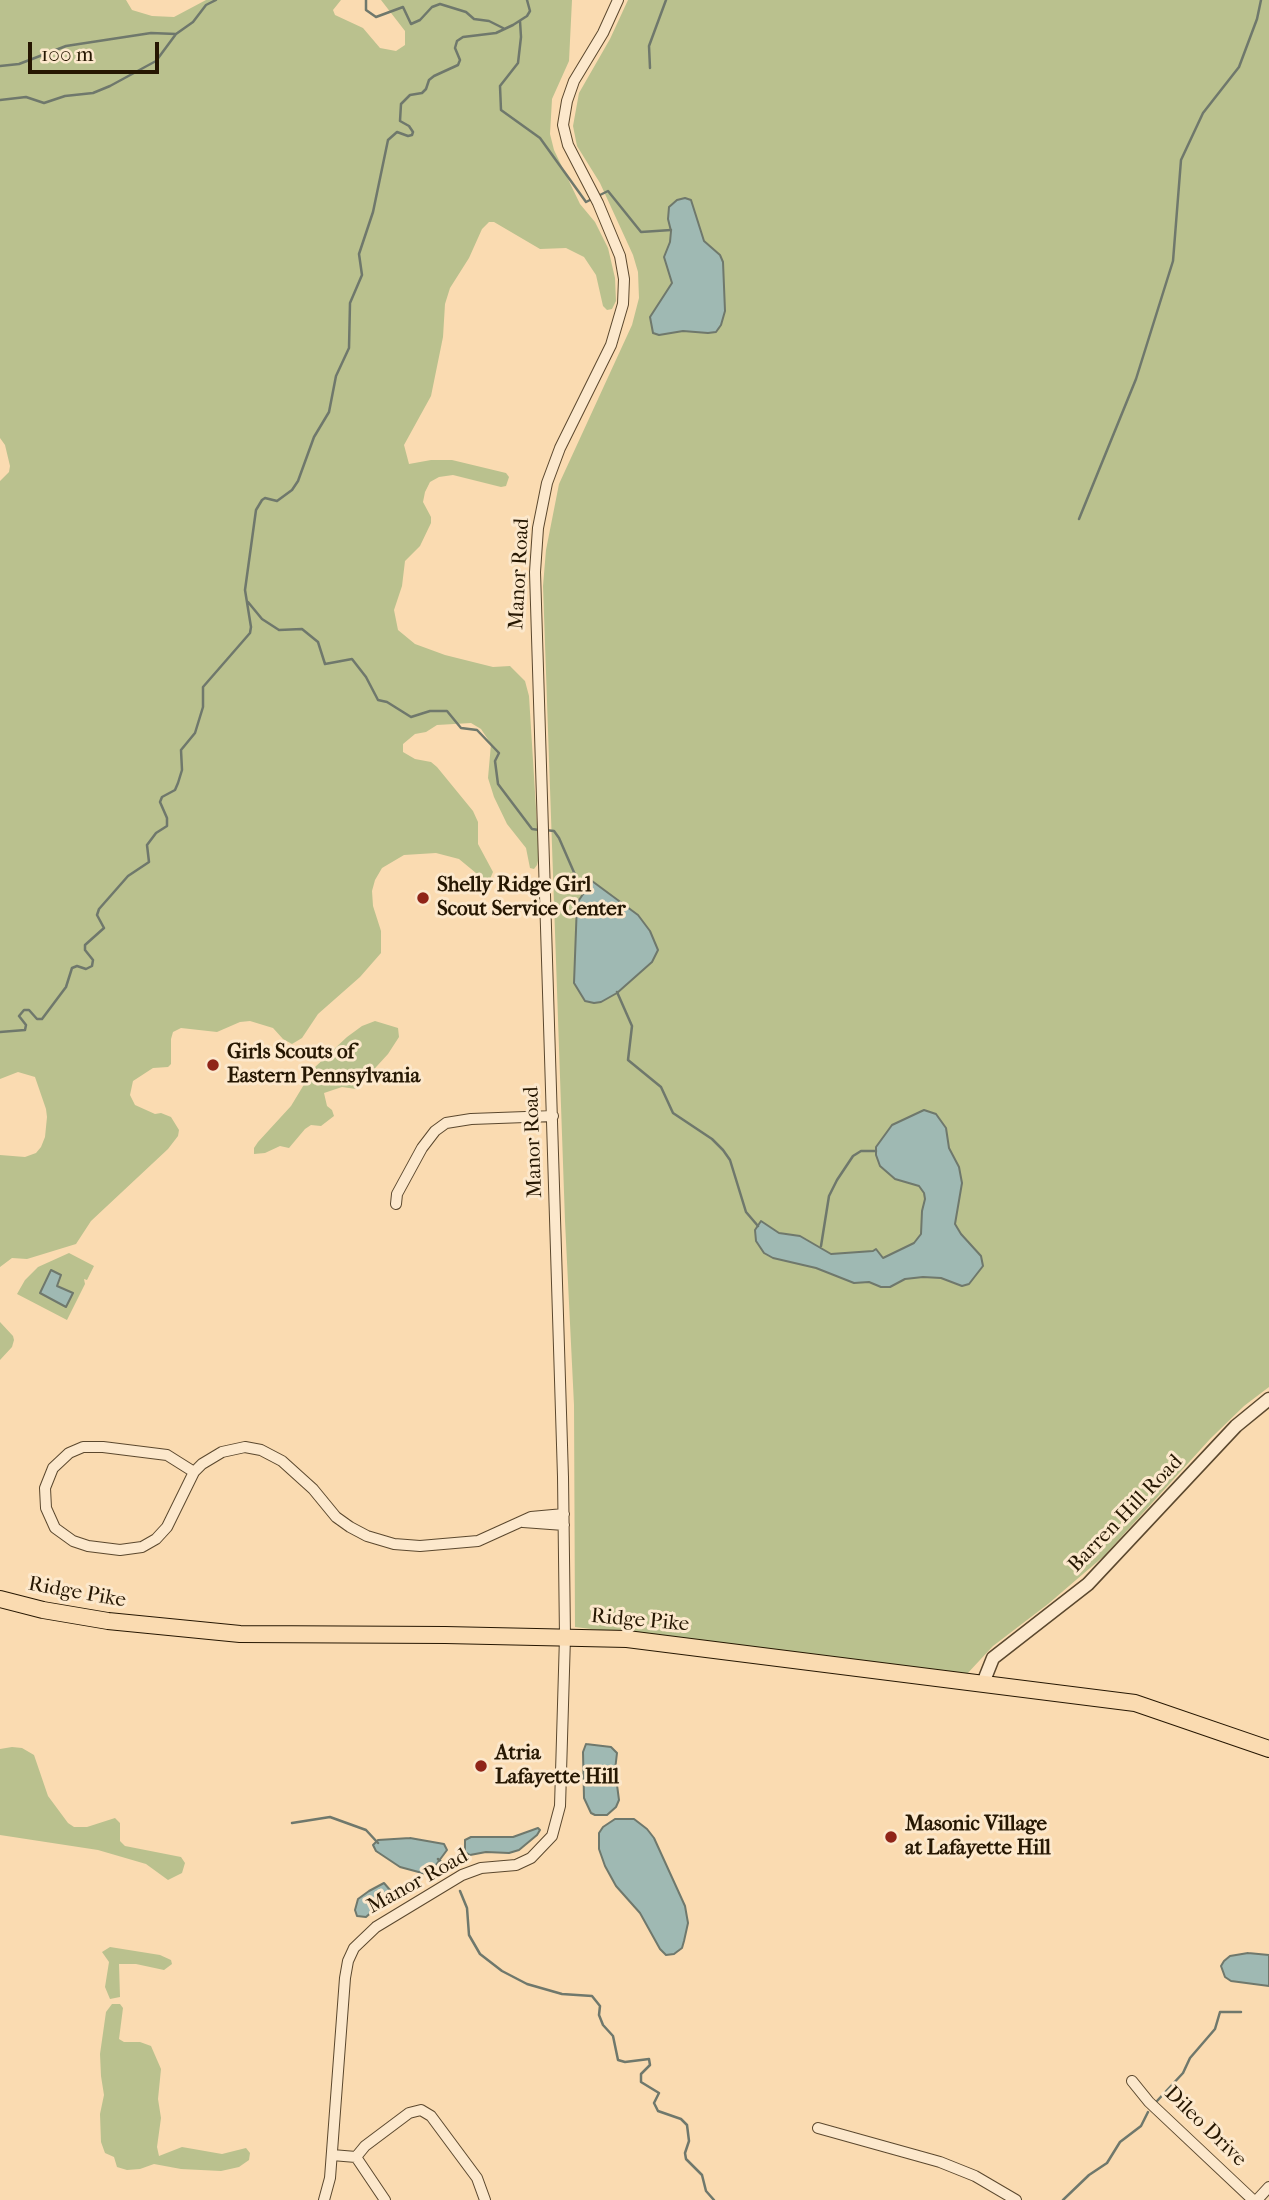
<!DOCTYPE html>
<style>
body{margin:0}
#map{position:relative;width:1269px;height:2200px;overflow:hidden;background:#fadbb1;font-family:"IM FELL French Canon",serif}
canvas{display:block}
.scale{position:absolute;left:28px;top:42px;width:131px;height:32px;box-sizing:border-box;border:4px solid #261702;border-top:0;padding-left:9px;font-size:21px;line-height:24px;white-space:nowrap;color:#261702;-webkit-text-stroke:5px #fce8cc;paint-order:stroke}
</style>
<div id="map">
<canvas width="1269" height="2200"></canvas>
<div class="scale">100 m</div>
</div>
<script>
const c = document.querySelector('canvas').getContext('2d');
c.lineJoin = 'round';
function fill(path, color) {
  c.fillStyle = color;
  c.fill(path, 'evenodd');
}
function shape(rows) {
  const path = new Path2D();
  for (const r of rows) {
    path.moveTo(r[0], r[1]);
    for (let i = 2; i < r.length; i += 2) path.lineTo(r[i], r[i + 1]);
  }
  return path;
}
function stroke(path, color, width, dash) {
  c.strokeStyle = color;
  c.lineWidth = width;
  c.lineCap = dash ? 'butt' : 'round';
  c.setLineDash(dash || []);
  c.stroke(path);
}
function label(font, color, halo, rows, align = 'center') {
  c.font = font + ' "IM FELL French Canon",serif';
  c.lineWidth = 6;
  c.setLineDash([]);
  c.textBaseline = 'middle';
  c.strokeStyle = halo;
  c.fillStyle = color;
  for (const [text, x, y, turn = 0] of rows) {
    c.save();
    c.translate(x, y);
    c.rotate((+turn || 0) * Math.PI / 180);
    c.textAlign = isNaN(turn) ? turn : align;
    if (halo) c.strokeText(text, 0, 0);
    c.fillText(text, 0, 0);
    c.restore();
  }
}
fill(shape([
 [0,0,126,0,132,10,152,16,174,17,206,0,341,0,333,10,335,15,363,28,380,48,396,51,405,45,405,31,381,0,572,0,569,61,552,99,550,134,554,150,580,204,595,222,608,248,615,278,616,301,612,309,607,310,603,306,596,275,584,257,566,248,540,249,494,222,489,222,482,229,469,258,450,288,445,304,443,337,431,396,404,445,409,464,431,460,452,460,506,473,509,477,506,486,501,487,453,475,439,477,430,482,425,492,423,502,431,517,431,523,420,546,405,561,402,586,394,610,398,630,415,644,445,655,493,667,510,666,525,681,529,696,539,857,537,865,534,869,530,868,526,848,507,824,494,797,488,778,491,744,481,729,471,723,437,725,426,732,415,734,403,744,403,752,415,759,431,762,437,767,473,811,478,822,478,844,493,872,490,879,482,878,459,859,436,853,404,855,382,868,375,880,372,891,373,906,381,931,381,953,360,977,318,1014,302,1038,292,1044,283,1039,273,1028,250,1021,240,1022,217,1032,181,1028,173,1032,171,1039,171,1064,168,1067,153,1068,133,1081,130,1095,135,1105,155,1114,161,1113,171,1117,179,1130,178,1136,168,1149,91,1221,76,1244,27,1259,12,1258,0,1267,0,1155,25,1157,36,1153,41,1147,45,1137,47,1117,46,1109,35,1077,18,1072,0,1079,0,481,9,472,10,466,5,445,0,438],
 [628,0,1269,0,1269,1387,1244,1406,1210,1439,1104,1556,1048,1604,993,1646,966,1675,575,1627,574,1405,565,1221,543,586,546,550,559,484,632,325,639,298,638,272,633,255,600,183,577,146,573,126,579,93,610,39],
 [375,1021,398,1028,399,1037,388,1054,356,1089,342,1087,324,1093,327,1106,332,1110,334,1116,321,1126,311,1125,305,1129,289,1148,280,1146,265,1153,254,1154,254,1148,258,1142,291,1106,314,1068,347,1037,362,1026],
 [69,1253,94,1266,87,1280,84,1279,85,1284,67,1320,17,1294,25,1280,38,1267],
 [0,1322,13,1336,14,1340,12,1347,0,1360],
 [12,1747,22,1748,34,1755,48,1796,68,1823,74,1827,87,1827,115,1818,120,1823,120,1841,125,1846,181,1857,185,1863,182,1873,168,1880,146,1864,98,1850,0,1835,0,1749],
 [110,1947,160,1955,171,1960,172,1964,164,1970,136,1964,119,1964,120,1997,110,1999,105,1987,109,1962,102,1952],
 [112,2004,120,2004,123,2008,119,2039,124,2042,140,2042,151,2046,161,2069,158,2099,161,2118,157,2147,159,2156,182,2147,222,2154,246,2148,250,2153,249,2160,239,2167,221,2171,181,2169,154,2164,140,2169,127,2170,117,2167,114,2157,105,2153,101,2142,100,2114,104,2095,101,2076,100,2054,106,2012]
]), '#bac18e');
const water = shape([
 [685,198,691,200,704,241,720,255,723,262,725,311,721,325,716,332,708,333,683,331,659,335,653,333,650,317,672,283,664,257,670,242,671,231,668,219,669,207,677,200,685,198],
 [592,881,638,915,650,931,658,950,652,962,617,993,601,1002,594,1003,585,1001,574,983,577,903,592,881],
 [924,1110,936,1114,946,1128,949,1148,959,1167,962,1183,955,1224,961,1234,981,1256,983,1266,969,1284,962,1286,941,1278,923,1277,905,1279,890,1287,881,1287,869,1282,854,1283,816,1268,773,1258,764,1253,756,1241,755,1230,761,1221,779,1233,800,1236,831,1254,873,1251,876,1249,883,1258,914,1243,921,1234,922,1211,925,1199,924,1193,919,1186,895,1179,880,1166,876,1155,876,1147,892,1125,924,1110],
 [51,1270,61,1275,57,1286,73,1293,66,1307,40,1293,51,1270],
 [586,1744,611,1747,617,1753,615,1770,619,1800,616,1807,607,1815,595,1815,591,1813,584,1798,583,1752,586,1744],
 [615,1819,634,1819,647,1829,654,1838,685,1906,688,1923,684,1941,682,1948,674,1954,666,1955,660,1949,640,1913,616,1886,605,1866,599,1849,599,1833,603,1827,615,1819],
 [538,1828,540,1830,537,1835,519,1850,509,1853,486,1852,470,1855,465,1852,465,1840,471,1837,513,1837,538,1828],
 [410,1838,444,1844,447,1850,430,1873,426,1874,400,1867,376,1851,373,1845,378,1840,410,1838],
 [384,1883,390,1890,387,1899,366,1917,357,1916,355,1910,358,1899,369,1891,384,1883],
 [1248,1953,1269,1955,1269,1986,1231,1981,1225,1977,1221,1966,1224,1961,1230,1956,1248,1953]
]);
fill(water, '#9fb9b3');
stroke(water, '#6f786c', 2);
stroke(shape([
 [366,0,366,10,376,17,403,7,411,24,420,20,432,7,440,4,466,12,474,19,489,21,505,29],
 [520,21,521,37,518,63,500,86,501,110,540,138,586,202,608,191,641,232,671,230],
 [0,66,19,64,66,46,151,33,176,34],
 [650,68,649,46,666,0],
 [0,100,26,97,44,103,65,96,93,93,110,86,156,61,176,34,193,22,206,5,216,0],
 [1079,519,1136,379,1173,261,1181,160,1203,113,1239,67,1257,19,1261,0],
 [248,602,262,619,279,630,302,629,318,642,325,664,352,659,366,677,378,700,387,702,411,717,430,711,447,711,461,728,477,730,499,753,495,761,498,784,532,829,539,830],
 [545,830,554,831,559,838,583,893],
 [617,992,632,1026,628,1060,661,1087,673,1113,712,1139,723,1150,730,1160,746,1212,758,1226],
 [0,1032,25,1030,26,1025,19,1016,24,1010,29,1010,37,1019,42,1019,66,987,72,968,77,966,86,969,92,966,93,960,85,950,85,945,104,928,97,915,99,909,128,876,149,862,147,845,156,833,167,826,167,818,160,802,162,797,175,790,178,783,182,770,181,750,195,733,203,707,203,687,250,633,251,627,245,590,256,510,262,500,265,498,277,501,292,490,298,481,314,437,329,412,336,376,349,348,350,303,362,275,359,254,373,212,388,140,397,132,408,136,412,135,413,132,409,126,400,121,401,104,410,95,422,93,426,89,429,80,434,76,458,65,460,60,455,48,457,41,463,37,496,33,513,25,527,16,530,11,527,0],
 [821,1246,829,1196,837,1180,853,1156,861,1151,876,1151],
 [292,1823,330,1817,366,1830,378,1843],
 [438,1859,447,1868],
 [460,1891,467,1908,469,1935,480,1954,502,1971,527,1984,562,1994,592,1996,600,2006,599,2015,603,2025,613,2036,618,2060,625,2062,649,2059,650,2065,641,2074,641,2082,659,2093,654,2103,658,2111,681,2119,687,2125,689,2141,685,2153,686,2159,702,2175,706,2191,714,2200],
 [1157,2101,1183,2073,1190,2058,1215,2029,1220,2012,1241,2012],
 [1063,2200,1089,2175,1107,2163,1120,2142,1141,2126,1148,2112]
]), '#6f786c', 2.5);
const minor = shape([
 [396,1204,397,1194,422,1148,435,1131,446,1123,471,1119,553,1116],
 [194,1472,167,1455,103,1447,83,1447,69,1453,53,1468,45,1488,46,1508,55,1528,73,1541,88,1546,120,1550,142,1547,156,1539,167,1527,194,1472,202,1464,222,1452,245,1447,261,1450,282,1461,313,1489,336,1517,350,1527,367,1536,394,1544,420,1546,478,1541,531,1517,564,1514],
 [523,1522,564,1525],
 [1132,2081,1149,2102,1253,2200],
 [818,2128,940,2162,975,2176,1016,2200],
 [332,2155,356,2157],
 [356,2157,365,2146,409,2113,421,2110,431,2116,477,2178,485,2200],
 [356,2157,385,2200],
 [324,2200,330,2178,345,1978,348,1961,354,1948,376,1927,462,1875,481,1868,516,1865,531,1858,552,1836,560,1806,565,1637,563,1477,535,572,538,528,547,483,560,448,611,345,623,304,624,279,620,256,598,203,568,145,563,125,567,101,574,81,603,33,618,0],
 [1257,2200,1269,2187]
]);
const tertiary = shape([
 [983,1683,993,1658,1088,1584,1236,1426,1269,1399]
]);
const primary = shape([
 [0,1599,43,1610,108,1621,240,1634,445,1635,627,1639,1135,1703,1269,1749]
]);
stroke(minor, '#5b482e', 12);
stroke(tertiary, '#5b482e', 15);
stroke(primary, '#261702', 18);
stroke(minor, '#fce8cc', 10);
stroke(tertiary, '#fce8cc', 12);
stroke(primary, '#fadbb1', 16);
for (const [x, y, r, color] of [
 [423,898,7,"#8f2418"],
 [213,1065,7,"#8f2418"],
 [481,1766,7,"#8f2418"],
 [891,1837,7,"#8f2418"]
]) {
  const dot = new Path2D();
  dot.arc(x, y, r, 0, 2 * Math.PI);
  c.fillStyle = color;
  c.fill(dot);
  stroke(dot, '#fce8cc', 2.5);
}
label('21px', '#261702', '#fce8cc', [
 ["Manor Road",520,574,-87],
 ["Manor Road",534,1142,-92],
 ["Barren Hill Road",1126,1514,-46],
 ["Ridge Pike",77,1593,10],
 ["Ridge Pike",640,1621,5],
 ["Manor Road",418,1882,-29],
 ["Dileo Drive",1205,2127,44]
]);
label('bold 21px', '#261702', '#fce8cc', [
 ["Shelly Ridge Girl",437,886],
 ["Scout Service Center",437,910],
 ["Girls Scouts of",227,1053],
 ["Eastern Pennsylvania",227,1077],
 ["Atria",495,1754],
 ["Lafayette Hill",495,1778],
 ["Masonic Village",905,1825],
 ["at Lafayette Hill",905,1849]
], 'left');
</script>
